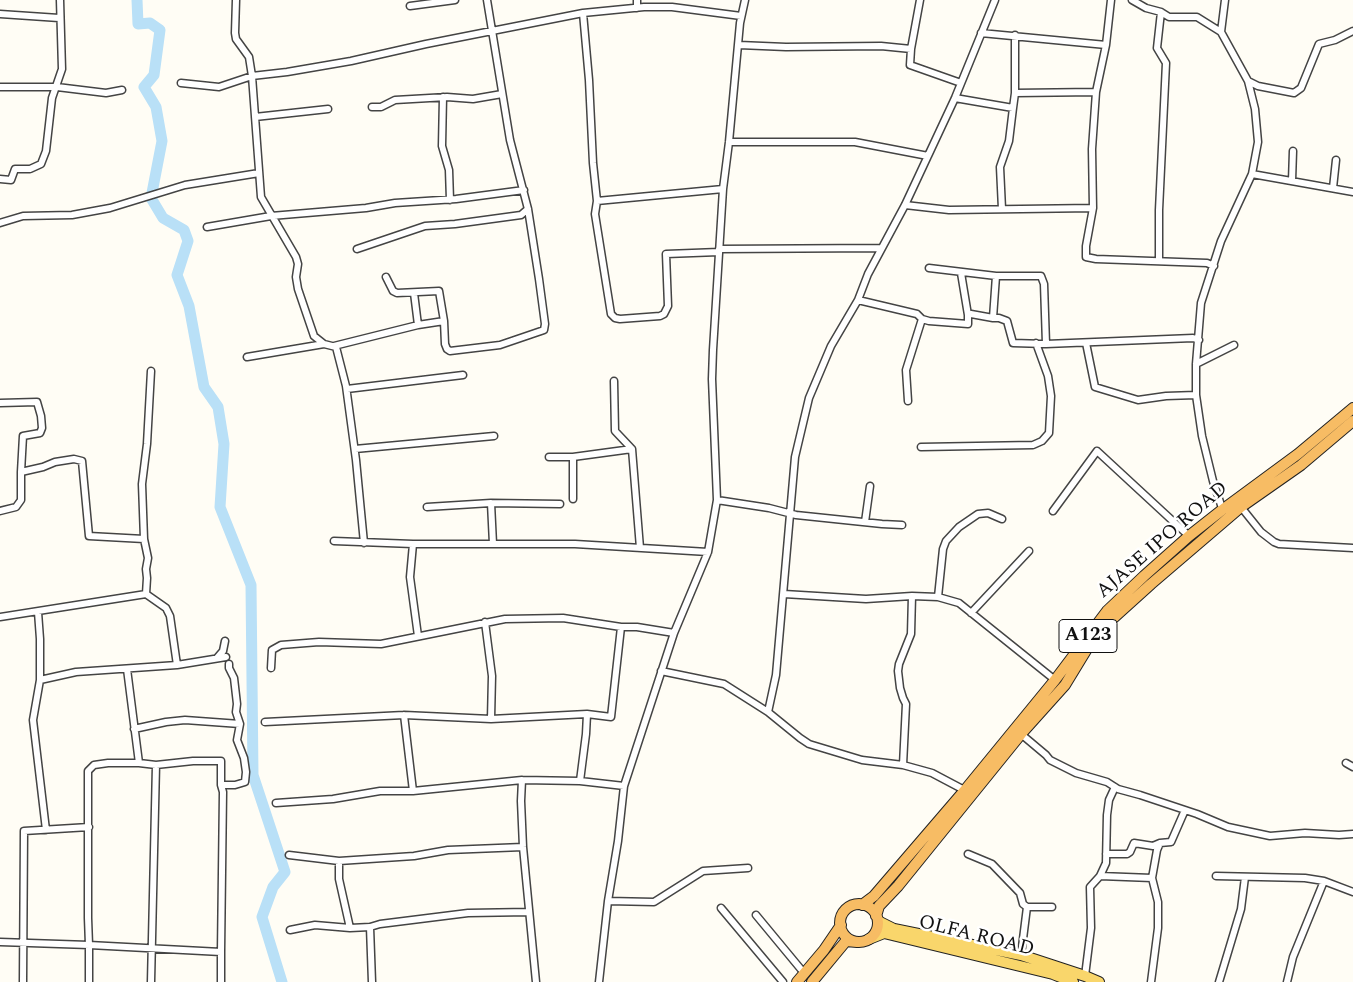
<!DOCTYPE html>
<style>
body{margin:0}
canvas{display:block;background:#fffdf5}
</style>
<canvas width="1353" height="982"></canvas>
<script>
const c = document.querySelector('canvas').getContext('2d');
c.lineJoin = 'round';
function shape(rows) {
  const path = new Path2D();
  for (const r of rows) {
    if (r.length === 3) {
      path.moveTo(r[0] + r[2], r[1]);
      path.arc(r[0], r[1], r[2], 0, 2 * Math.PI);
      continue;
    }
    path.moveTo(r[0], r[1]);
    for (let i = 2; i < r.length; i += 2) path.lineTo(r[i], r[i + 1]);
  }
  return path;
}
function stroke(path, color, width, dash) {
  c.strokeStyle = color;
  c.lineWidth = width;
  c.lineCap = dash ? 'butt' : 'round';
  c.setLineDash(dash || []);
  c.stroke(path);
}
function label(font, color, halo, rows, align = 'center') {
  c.font = font + ' Spectral,serif';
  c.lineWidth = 5;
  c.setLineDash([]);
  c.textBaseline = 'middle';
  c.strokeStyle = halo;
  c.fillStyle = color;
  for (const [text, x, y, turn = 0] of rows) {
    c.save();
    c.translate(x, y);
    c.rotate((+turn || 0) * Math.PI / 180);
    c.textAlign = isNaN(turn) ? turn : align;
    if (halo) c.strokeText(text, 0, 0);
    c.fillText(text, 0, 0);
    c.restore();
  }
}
stroke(shape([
 [137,0,138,24,150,23,160,30,154,75,144,87,156,107,162,141,151,198,163,218,184,230,188,241,177,275,189,306,204,387,218,407,224,444,220,507,251,585,253,775,285,872,273,887,262,917,282,982]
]), '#b9e0f7', 11);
const minor = shape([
 [236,0,235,33,236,39,249,57,252,76,261,197,296,257,298,264,296,277,298,289,314,336,324,344,336,347,346,386,356,460,364,543],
 [637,0,637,8],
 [1111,0,1106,45,1096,92,1092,149,1093,208,1086,246,1086,257,1096,259,1207,263,1214,266],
 [1132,0,1146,8,1161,12,1169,17,1197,17,1221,32,1248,81,1255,109,1258,142,1252,174,1221,241,1201,303,1196,364,1196,395,1202,436,1213,481,1223,511],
 [410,6,455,0],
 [583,13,589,80,593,163,597,201,595,214,611,314,615,318,620,319,660,316,664,314,668,306,666,254,719,252],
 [0,14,59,18],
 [1221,32,1225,0],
 [981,33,1106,45],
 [739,45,786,47,881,46,911,49,910,65,961,83],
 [911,49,920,0],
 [1248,81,1258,86,1294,93,1301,88,1319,44,1335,40,1353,31],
 [181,83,219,87,252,76,287,72,351,61,426,44,583,13,644,7,672,7,741,16],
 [0,87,57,87,106,93,122,90],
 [1015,93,1096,92],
 [443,97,442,146,449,170,450,200],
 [955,98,1013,108,1009,141,1000,167,1002,209],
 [372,107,381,107,395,100,447,97,473,99,502,94],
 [1013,108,1015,93,1015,35],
 [255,117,328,109],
 [729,142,855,142,928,156],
 [1252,174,1353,192],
 [0,179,11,180,15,169,30,169,41,164,46,151,52,98,62,69,60,0],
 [1292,181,1293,151],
 [1333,188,1336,160],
 [597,201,723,189],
 [905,205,949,210,1093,208],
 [0,223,23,216,72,215,110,208,185,185,259,173],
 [207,227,271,216,366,208,395,203,456,199,524,190],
 [357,249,425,226,455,224,521,215,528,209],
 [719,249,881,248],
 [1159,260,1159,210,1166,63,1157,48,1161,12],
 [929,268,996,276,1041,276,1044,284,1046,344],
 [961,273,968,315],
 [386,277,393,291,397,293,439,291,444,321,445,344,447,349,450,351,500,345,544,330,545,324,539,279,528,209,510,140,487,0],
 [414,293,418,325],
 [858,300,917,314,922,319,929,321,968,324,968,315,971,314,993,318,999,318,1007,321,1013,343,1046,344,1193,338,1199,340],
 [993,318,996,276],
 [1086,343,1095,387,1138,400,1166,396,1196,395],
 [334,346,418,325,444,321],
 [247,357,324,344],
 [1196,364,1234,345],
 [614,381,615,431,632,449,640,548],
 [347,389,463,375],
 [908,401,906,370,922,319],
 [0,403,37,402,41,416,42,428,40,433,23,436,21,472,21,500,16,507,0,511],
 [921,447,1033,445,1042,441,1049,433,1051,396,1048,376,1036,343],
 [355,449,494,436],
 [549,457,573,457],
 [21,472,43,467,55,462,74,459,82,461,89,536,144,539],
 [573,499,573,457,632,449],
 [717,500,769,508,796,515,882,524,902,525],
 [491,503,493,544],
 [427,507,491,503,560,504],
 [1241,507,1261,532,1274,542,1279,544,1353,548],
 [1053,511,1097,451,1189,536],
 [865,522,870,486],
 [334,541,413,544,575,544,708,552],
 [413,544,410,577,418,636],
 [146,594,166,608,170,616,177,665],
 [784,594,866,599,912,596,938,597,959,603,1055,680],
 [938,597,943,549,946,541,959,527,978,514,988,513,1002,519],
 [38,612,40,639,40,680,33,720,46,830],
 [971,613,1029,551],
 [0,617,146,594,147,578,146,569,148,558,144,539,142,484,147,444,151,371],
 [485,622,492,676,491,719],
 [217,658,223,651,225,641],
 [271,668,272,650,281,645,319,642,381,644,505,619,563,618,621,627,637,627,674,633],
 [127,669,139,763],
 [661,671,724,684,768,712,800,738,809,744,862,760,903,765,932,773,968,792],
 [40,680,76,672,177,665,226,657],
 [768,712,776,675,795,457,809,398,831,346,858,300,868,274,905,205,955,98,995,0],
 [404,715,413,791],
 [265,722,404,715,491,719,587,714,611,717,621,627],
 [134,729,166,722,185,720,240,724],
 [1021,734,1046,755,1050,760,1076,773,1107,782,1118,789,1140,795,1197,814,1228,827,1270,836,1305,833,1339,835,1353,834],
 [1346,763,1353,767],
 [903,765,906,704,903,698,900,688,898,671,899,664,911,634,912,596],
 [522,780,521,801,523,847,536,982],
 [580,781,586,734,587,714],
 [221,785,235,785,245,782,246,772,244,758,237,740,240,724,236,712,237,704,234,678,229,668,229,664],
 [276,803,333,799,380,791,413,791,522,780,580,781,624,786],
 [968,854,992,864,1020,893,1023,904,1027,907,1052,907],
 [1106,854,1127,854,1130,852,1134,843,1153,846,1160,843,1171,842,1185,810],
 [289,855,339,861,414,856,448,850,523,847],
 [339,861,339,879,350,928],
 [1100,876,1152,878],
 [1216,876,1305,878,1324,881,1353,892],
 [608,901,654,902,703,871,748,868],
 [721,908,783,982],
 [756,915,804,973],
 [370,927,372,982],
 [290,930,315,925,350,928,370,927,380,924,468,913,529,912],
 [0,942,89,945,221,952,223,792,221,785,221,761,193,761,156,765,139,763,108,763,94,765,88,771,88,918,89,945,89,982],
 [221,952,221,982],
 [1021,955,1027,907],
 [1085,976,1091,928,1090,887,1100,876,1106,863,1107,815,1109,800,1115,787],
 [23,982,24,831,89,827],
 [151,982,156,765],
 [599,982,608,901,618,841,624,786,674,633,708,552,717,500,712,379,713,350,723,189,729,142,740,23,745,0],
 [1151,982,1158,928,1158,902,1152,878,1157,850,1160,843],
 [1219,982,1241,909,1245,877],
 [1287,982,1293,957,1324,881]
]);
const primary = shape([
 [878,921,894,929,1021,955,1085,976,1099,982],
 [869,939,884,933,1053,974,1073,982]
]);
const trunk = shape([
 [859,923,19],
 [862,905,874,896,965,790,1055,680,1107,611,1144,576,1189,536,1222,510,1298,454,1353,408],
 [876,916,879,906,898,886,1021,734,1065,685,1090,644,1110,621,1151,584,1241,507,1301,465,1353,421],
 [797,982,824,950,841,925],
 [812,982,846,941,857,942]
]);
stroke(minor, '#444', 9);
stroke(primary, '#222', 12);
stroke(trunk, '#222', 12);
stroke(minor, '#fff', 6);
stroke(primary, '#f9d66b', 10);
stroke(trunk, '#f7bc64', 10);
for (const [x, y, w] of [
 [1088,636,58]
]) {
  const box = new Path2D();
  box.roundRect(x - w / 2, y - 16.5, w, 33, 4);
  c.fillStyle = '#fff';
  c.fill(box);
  stroke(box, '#111', 1);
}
label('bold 19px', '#111', null, [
 ["A123",1088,636]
]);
label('20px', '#111', '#fff', [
 ["AJASE IPO ROAD",1163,541,-41],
 ["OLFA ROAD",976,937,14]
]);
</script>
